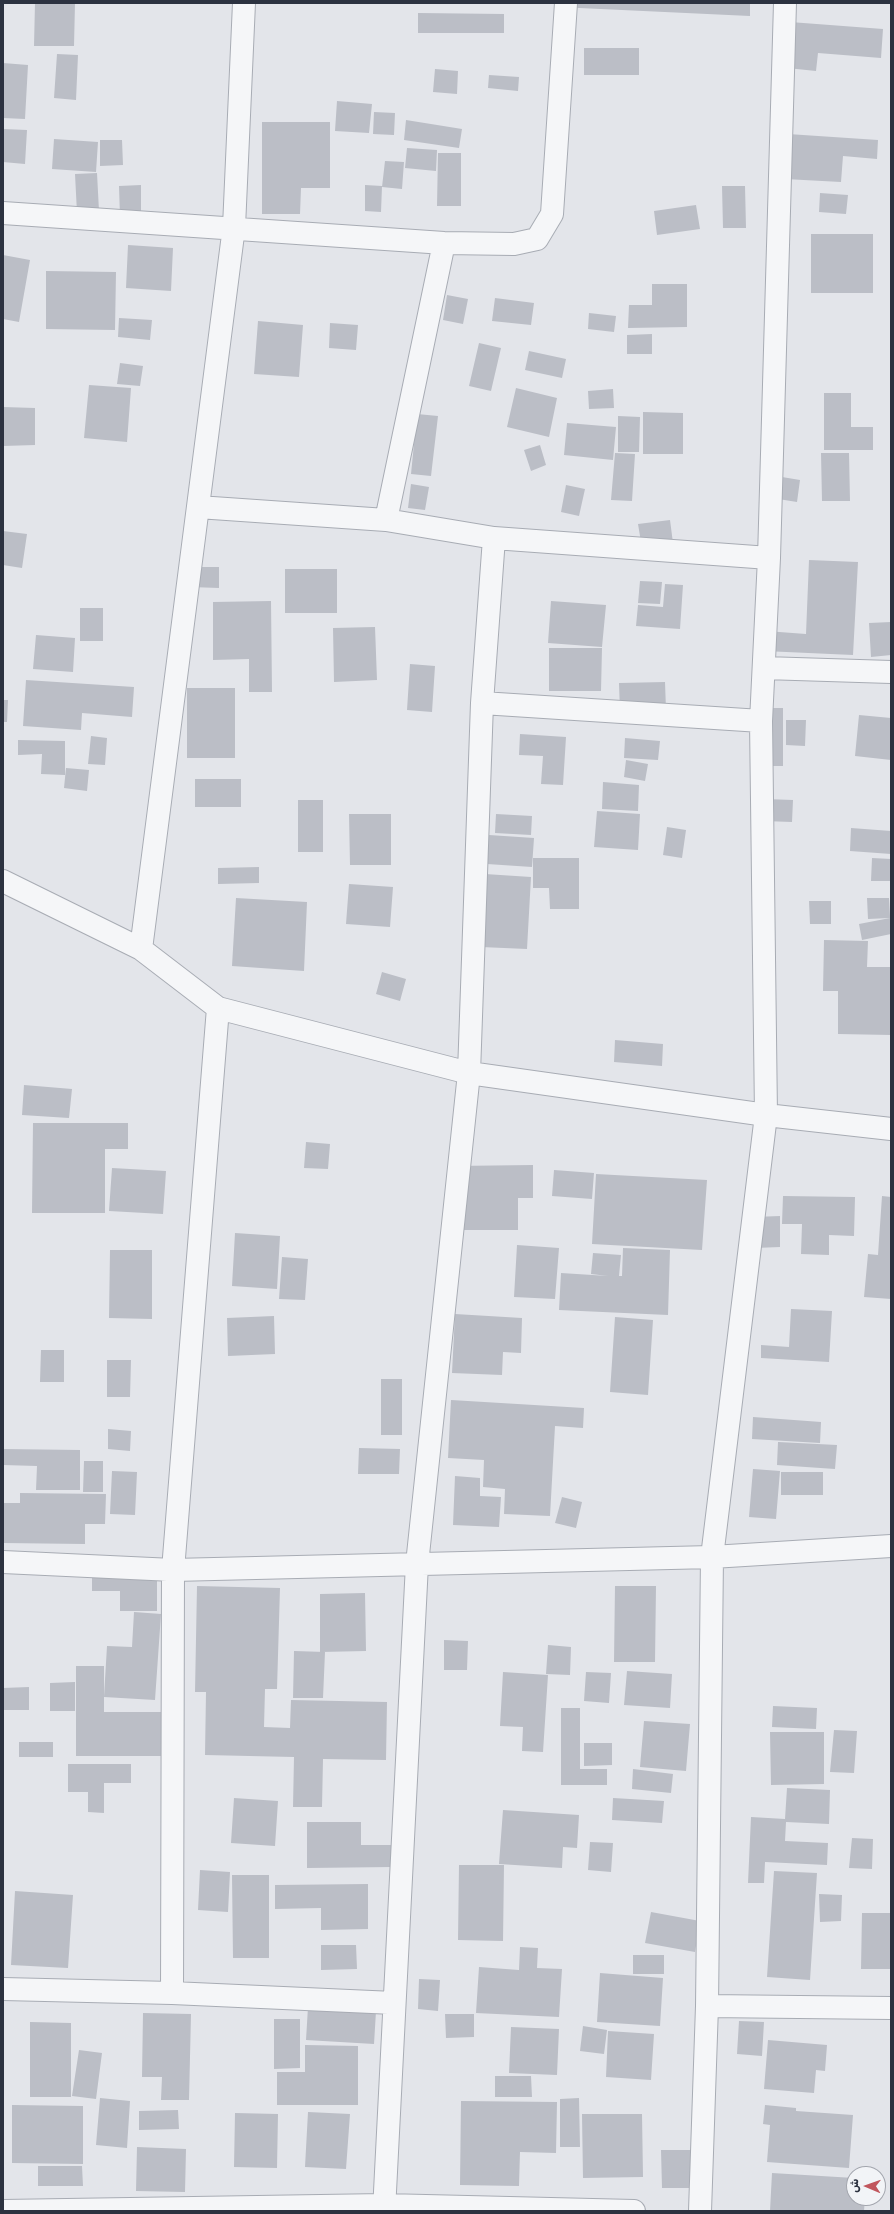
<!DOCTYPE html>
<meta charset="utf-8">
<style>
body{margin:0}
#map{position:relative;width:894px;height:2214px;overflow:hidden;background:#e3e5ea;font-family:Rubik,"Noto Naskh Arabic",sans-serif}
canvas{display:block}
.frame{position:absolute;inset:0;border:4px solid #2c3240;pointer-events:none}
.north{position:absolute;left:846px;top:2166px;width:40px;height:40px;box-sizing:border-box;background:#f2f4f7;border:1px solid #a3a6ae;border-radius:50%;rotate:272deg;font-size:11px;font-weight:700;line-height:16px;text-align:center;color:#2c3240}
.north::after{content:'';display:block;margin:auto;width:14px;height:18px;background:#c1565d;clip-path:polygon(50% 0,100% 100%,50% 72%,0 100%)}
</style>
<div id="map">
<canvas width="894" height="2214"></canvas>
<div class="frame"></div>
<div class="north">ش</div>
</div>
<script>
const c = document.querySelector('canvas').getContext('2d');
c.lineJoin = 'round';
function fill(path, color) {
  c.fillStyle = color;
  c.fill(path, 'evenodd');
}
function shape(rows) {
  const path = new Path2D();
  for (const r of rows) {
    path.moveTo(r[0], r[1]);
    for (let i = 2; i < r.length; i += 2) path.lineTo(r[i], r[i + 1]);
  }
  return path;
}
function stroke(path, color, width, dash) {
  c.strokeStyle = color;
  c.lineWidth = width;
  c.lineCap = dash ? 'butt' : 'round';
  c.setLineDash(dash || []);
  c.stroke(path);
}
fill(shape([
 [35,3,75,3,74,46,34,46],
 [559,3,750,3,750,16,558,7],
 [418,13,504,14,504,33,418,33],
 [790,22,883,29,881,58,818,53,816,71,787,68],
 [584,48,639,48,639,75,584,75],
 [57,54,78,55,76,100,54,98],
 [3,63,28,65,25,119,3,118],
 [435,69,458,71,457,94,433,92],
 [489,75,519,77,518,91,488,88],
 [337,101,372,104,369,133,335,131],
 [374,112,395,113,394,135,373,134],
 [406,120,462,129,459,148,404,140],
 [262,122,330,122,330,188,301,188,300,214,262,214],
 [3,129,27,130,25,164,3,162],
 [788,134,878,140,877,159,843,156,841,182,785,179],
 [54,139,98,142,96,172,52,169],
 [100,140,122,140,123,165,100,166],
 [407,148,437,150,436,171,405,168],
 [438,153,461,153,461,206,437,206],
 [385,161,404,162,402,189,382,187],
 [97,173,99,211,77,213,75,174],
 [141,185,141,218,120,217,119,186],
 [365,185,382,186,381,212,365,211],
 [722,186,745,186,746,228,723,228],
 [820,193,848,195,846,214,819,212],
 [696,205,700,229,657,235,654,211],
 [811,234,873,234,873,293,811,293],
 [128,245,173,248,171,291,126,288],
 [3,255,30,260,19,322,3,319],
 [46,271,116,272,115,330,46,329],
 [652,284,687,284,687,327,628,328,629,305,652,305],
 [447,295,468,299,463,324,443,320],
 [495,298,534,303,531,325,492,321],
 [589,313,616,316,614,332,588,329],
 [119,318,152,320,150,340,118,337],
 [258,321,303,325,299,377,254,374],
 [330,323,358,325,356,350,329,348],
 [652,334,652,354,627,354,627,335],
 [479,343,501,348,491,391,469,386],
 [529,351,566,359,562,378,525,370],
 [120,363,143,366,140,386,117,384],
 [89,385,131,388,127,442,84,438],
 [516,388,557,398,549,437,507,427],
 [613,389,614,408,589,409,588,391],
 [824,393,851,393,851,427,873,427,873,450,824,450],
 [3,407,35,408,35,445,3,446],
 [643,412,683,413,683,454,643,454],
 [417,414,438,416,431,476,411,474],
 [618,416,640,417,639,452,618,452],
 [567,423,616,427,613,460,564,455],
 [540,445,546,465,531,471,524,450],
 [615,453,635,454,632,501,611,500],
 [821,453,849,453,850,501,822,501],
 [776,476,800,480,797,502,772,498],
 [411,484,429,487,425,510,408,508],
 [566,485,585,489,579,516,561,512],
 [670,520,673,543,642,548,638,524],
 [3,531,27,534,22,568,3,565],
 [809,560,858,562,853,655,764,651,766,631,806,634],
 [191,567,219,567,219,588,191,587],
 [285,569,337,569,337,613,285,613],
 [640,581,662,582,660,604,638,603],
 [665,584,683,585,680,629,636,626,638,605,663,607],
 [271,601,272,692,249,692,249,659,213,660,213,602],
 [551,601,606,605,602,647,548,643],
 [80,608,103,608,103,641,80,641],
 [891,622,891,655,871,657,869,623],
 [375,627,377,680,334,682,333,628],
 [36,635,75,638,73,672,33,669],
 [549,648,602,648,601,691,549,691],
 [410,664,435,666,432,712,407,710],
 [26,680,134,687,132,717,82,713,81,730,23,726],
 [665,682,666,710,620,712,619,683],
 [187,688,235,688,235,758,187,758],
 [3,700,8,700,7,722,3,722],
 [756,708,783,708,783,766,756,766],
 [859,715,891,718,891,760,855,756],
 [786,720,806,720,805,746,786,745],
 [520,734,566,737,563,785,541,784,543,756,519,755],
 [91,736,107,738,105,765,88,764],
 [625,738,660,741,658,760,624,758],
 [18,740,65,741,65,775,41,774,42,754,18,755],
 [626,760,648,764,645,781,624,777],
 [66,768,89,770,87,791,64,788],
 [195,779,241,779,241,807,195,807],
 [603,782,639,785,638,811,602,809],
 [765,799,793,800,792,822,764,821],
 [298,800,323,800,323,852,298,852],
 [597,811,640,814,638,850,594,847],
 [349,814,391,814,391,865,350,865],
 [496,814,532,816,531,835,495,833],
 [667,827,686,830,682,858,663,855],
 [851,828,891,831,891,854,850,851],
 [489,835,534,838,532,867,487,864],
 [533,858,579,858,579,909,550,909,549,888,533,888],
 [872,858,891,859,891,881,871,881],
 [259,867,259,883,218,884,218,868],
 [485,874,531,877,527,949,481,947],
 [349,884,393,887,390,927,346,924],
 [236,898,307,902,304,971,232,966],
 [867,898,889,898,891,934,862,940,859,924,890,918,868,919],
 [809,901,831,901,831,924,810,924],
 [824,940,868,941,867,967,891,967,891,1035,838,1034,838,991,823,991],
 [382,972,406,979,400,1001,376,994],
 [615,1040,663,1044,662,1066,614,1062],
 [24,1085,72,1089,69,1118,22,1115],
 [33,1123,128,1123,128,1149,105,1149,105,1213,32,1213],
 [306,1142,330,1144,328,1169,304,1168],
 [533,1165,533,1198,518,1198,518,1230,454,1230,454,1166],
 [112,1168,166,1171,163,1214,109,1211],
 [554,1170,594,1173,592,1199,552,1196],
 [596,1174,707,1180,702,1250,592,1244],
 [783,1196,855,1197,854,1236,829,1235,829,1255,801,1254,802,1224,782,1224],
 [882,1196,891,1197,891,1299,864,1297,868,1254,878,1255],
 [780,1216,780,1247,755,1248,754,1217],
 [235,1233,280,1236,277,1289,232,1286],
 [517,1245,559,1248,555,1299,514,1297],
 [623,1248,670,1250,668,1315,559,1310,561,1273,608,1276,591,1274,593,1253,621,1255,619,1276,622,1276],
 [110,1250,152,1250,152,1319,109,1318],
 [282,1257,308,1259,305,1300,279,1299],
 [791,1309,832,1311,829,1362,761,1358,761,1345,789,1347],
 [455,1314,522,1318,521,1353,503,1352,502,1375,452,1373],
 [274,1316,275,1354,228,1356,227,1318],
 [615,1317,653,1320,648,1395,610,1392],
 [41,1350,64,1350,64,1382,40,1382],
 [107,1360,131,1360,130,1397,107,1397],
 [381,1379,402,1379,402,1435,381,1435],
 [451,1400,584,1408,583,1428,555,1426,550,1516,504,1514,505,1489,483,1487,484,1460,448,1458],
 [753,1417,821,1422,820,1443,752,1439],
 [108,1429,131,1431,130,1451,108,1449],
 [778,1442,837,1445,835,1469,777,1465],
 [359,1448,400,1449,399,1474,358,1474],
 [3,1449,80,1450,80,1490,36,1490,37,1466,3,1465],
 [84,1461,103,1461,103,1492,83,1492],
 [753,1469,780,1471,776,1519,749,1517],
 [112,1471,137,1472,135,1515,110,1514],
 [781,1472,823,1472,823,1495,781,1495],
 [455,1476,480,1478,480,1496,501,1497,499,1527,453,1525],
 [20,1493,106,1494,105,1524,85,1524,85,1544,3,1543,3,1503,20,1503],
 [562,1497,582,1502,576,1528,555,1523],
 [92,1574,157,1574,157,1611,120,1611,120,1591,92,1591],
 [197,1586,280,1588,277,1689,265,1689,264,1727,290,1728,291,1700,387,1702,386,1760,323,1759,322,1807,293,1807,294,1757,205,1755,206,1692,195,1692],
 [615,1586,656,1586,655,1662,614,1662],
 [365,1593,366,1651,320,1652,320,1594],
 [134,1612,161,1614,155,1700,104,1697,107,1646,132,1647],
 [444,1640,468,1641,467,1670,444,1670],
 [548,1645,571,1647,570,1675,546,1674],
 [294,1651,325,1652,323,1698,293,1698],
 [76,1666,104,1666,104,1712,161,1712,161,1756,76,1756],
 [627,1671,672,1674,670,1708,624,1705],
 [503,1672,548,1675,543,1752,522,1751,523,1727,500,1726],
 [586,1672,611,1673,609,1703,584,1701],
 [75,1682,75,1711,50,1711,50,1683],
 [29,1687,29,1710,3,1710,3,1688],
 [773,1706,817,1708,816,1729,772,1727],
 [561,1708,580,1708,580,1769,607,1769,607,1785,561,1785],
 [644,1721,690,1724,686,1771,640,1767],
 [834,1730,857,1731,854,1773,830,1772],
 [770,1732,824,1732,824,1784,771,1785],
 [19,1742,53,1742,53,1757,19,1757],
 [584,1743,612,1743,612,1765,584,1766],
 [68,1764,131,1764,131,1783,104,1783,104,1813,88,1812,88,1792,68,1792],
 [633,1769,673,1774,671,1793,632,1789],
 [787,1788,830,1790,829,1824,786,1822,785,1841,828,1843,827,1865,765,1862,764,1883,748,1883,751,1817,785,1819],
 [234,1798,278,1801,275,1846,231,1843],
 [613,1798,664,1801,662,1823,612,1820],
 [503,1810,579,1815,577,1848,563,1847,562,1868,499,1864],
 [307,1822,361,1822,361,1845,391,1845,392,1867,307,1868],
 [852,1838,873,1839,872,1869,849,1868],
 [590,1842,613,1843,611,1872,588,1870],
 [459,1865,504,1865,503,1941,458,1940],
 [200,1870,230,1872,228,1912,198,1910],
 [774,1871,817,1873,810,1980,767,1977],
 [232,1875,269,1875,269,1958,233,1958],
 [368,1884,368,1929,321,1930,321,1908,275,1909,275,1885],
 [15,1891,73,1895,68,1968,11,1965],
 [819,1894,842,1895,841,1921,820,1922],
 [651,1912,700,1921,695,1952,645,1943],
 [862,1913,891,1913,891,1969,861,1969],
 [321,1945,356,1945,357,1969,321,1970],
 [520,1947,538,1948,537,1968,562,1969,559,2017,476,2013,479,1967,519,1970],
 [633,1955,664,1955,664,1974,633,1974],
 [600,1973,663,1978,660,2026,597,2022],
 [419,1979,440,1980,438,2011,418,2009],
 [308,2007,376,2011,374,2044,306,2040],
 [143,2013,191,2014,189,2100,161,2100,162,2077,142,2077],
 [445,2014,474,2014,474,2037,446,2038],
 [274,2019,300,2019,300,2068,274,2069],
 [739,2021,764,2022,762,2056,737,2054],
 [30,2022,71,2023,71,2097,30,2097],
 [583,2026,607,2030,604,2054,580,2051],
 [511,2027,559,2029,557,2075,509,2073],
 [608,2031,654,2034,651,2080,606,2077],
 [768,2040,827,2045,825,2071,816,2070,814,2093,764,2089],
 [305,2045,358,2046,358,2105,277,2105,277,2072,305,2072],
 [79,2050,102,2053,96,2099,72,2096],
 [495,2076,531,2076,532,2097,495,2097],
 [100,2098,130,2101,127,2148,96,2145],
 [579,2098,580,2147,560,2147,560,2099],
 [461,2101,557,2102,556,2153,520,2152,519,2186,460,2185],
 [12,2105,83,2106,83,2164,12,2163],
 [765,2105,796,2108,796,2111,853,2115,849,2168,767,2162,770,2125,763,2124],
 [178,2110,179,2129,139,2130,139,2111],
 [308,2112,350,2114,346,2169,305,2167],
 [235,2113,278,2114,277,2168,234,2167],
 [582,2114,642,2114,643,2177,583,2178],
 [137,2147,186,2149,185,2192,136,2191],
 [661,2150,691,2150,691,2188,662,2188],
 [38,2166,82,2166,83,2186,38,2186],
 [772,2173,854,2178,854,2198,865,2198,864,2211,770,2211]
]), '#bbbec6');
const minor = shape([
 [3,213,444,243,514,244,537,239,552,214,566,3],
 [198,507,386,520],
 [494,538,769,558],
 [764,668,891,672],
 [482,703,761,721],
 [3,881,141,949,218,1008,469,1073,766,1115,891,1129],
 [141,949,234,227,244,3],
 [3,1562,173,1570,712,1557,891,1546],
 [3,1989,172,1993,394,2003],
 [172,1993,173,1570,218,1008],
 [707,2006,891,2008],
 [3,2211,384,2205,634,2211],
 [384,2211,417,1564,469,1073,482,703,494,538,386,520,444,243],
 [700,2211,707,2006,712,1557,766,1115,761,721,769,558,785,3]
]);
stroke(minor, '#a8acb4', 24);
stroke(minor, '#f5f6f8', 22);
</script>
